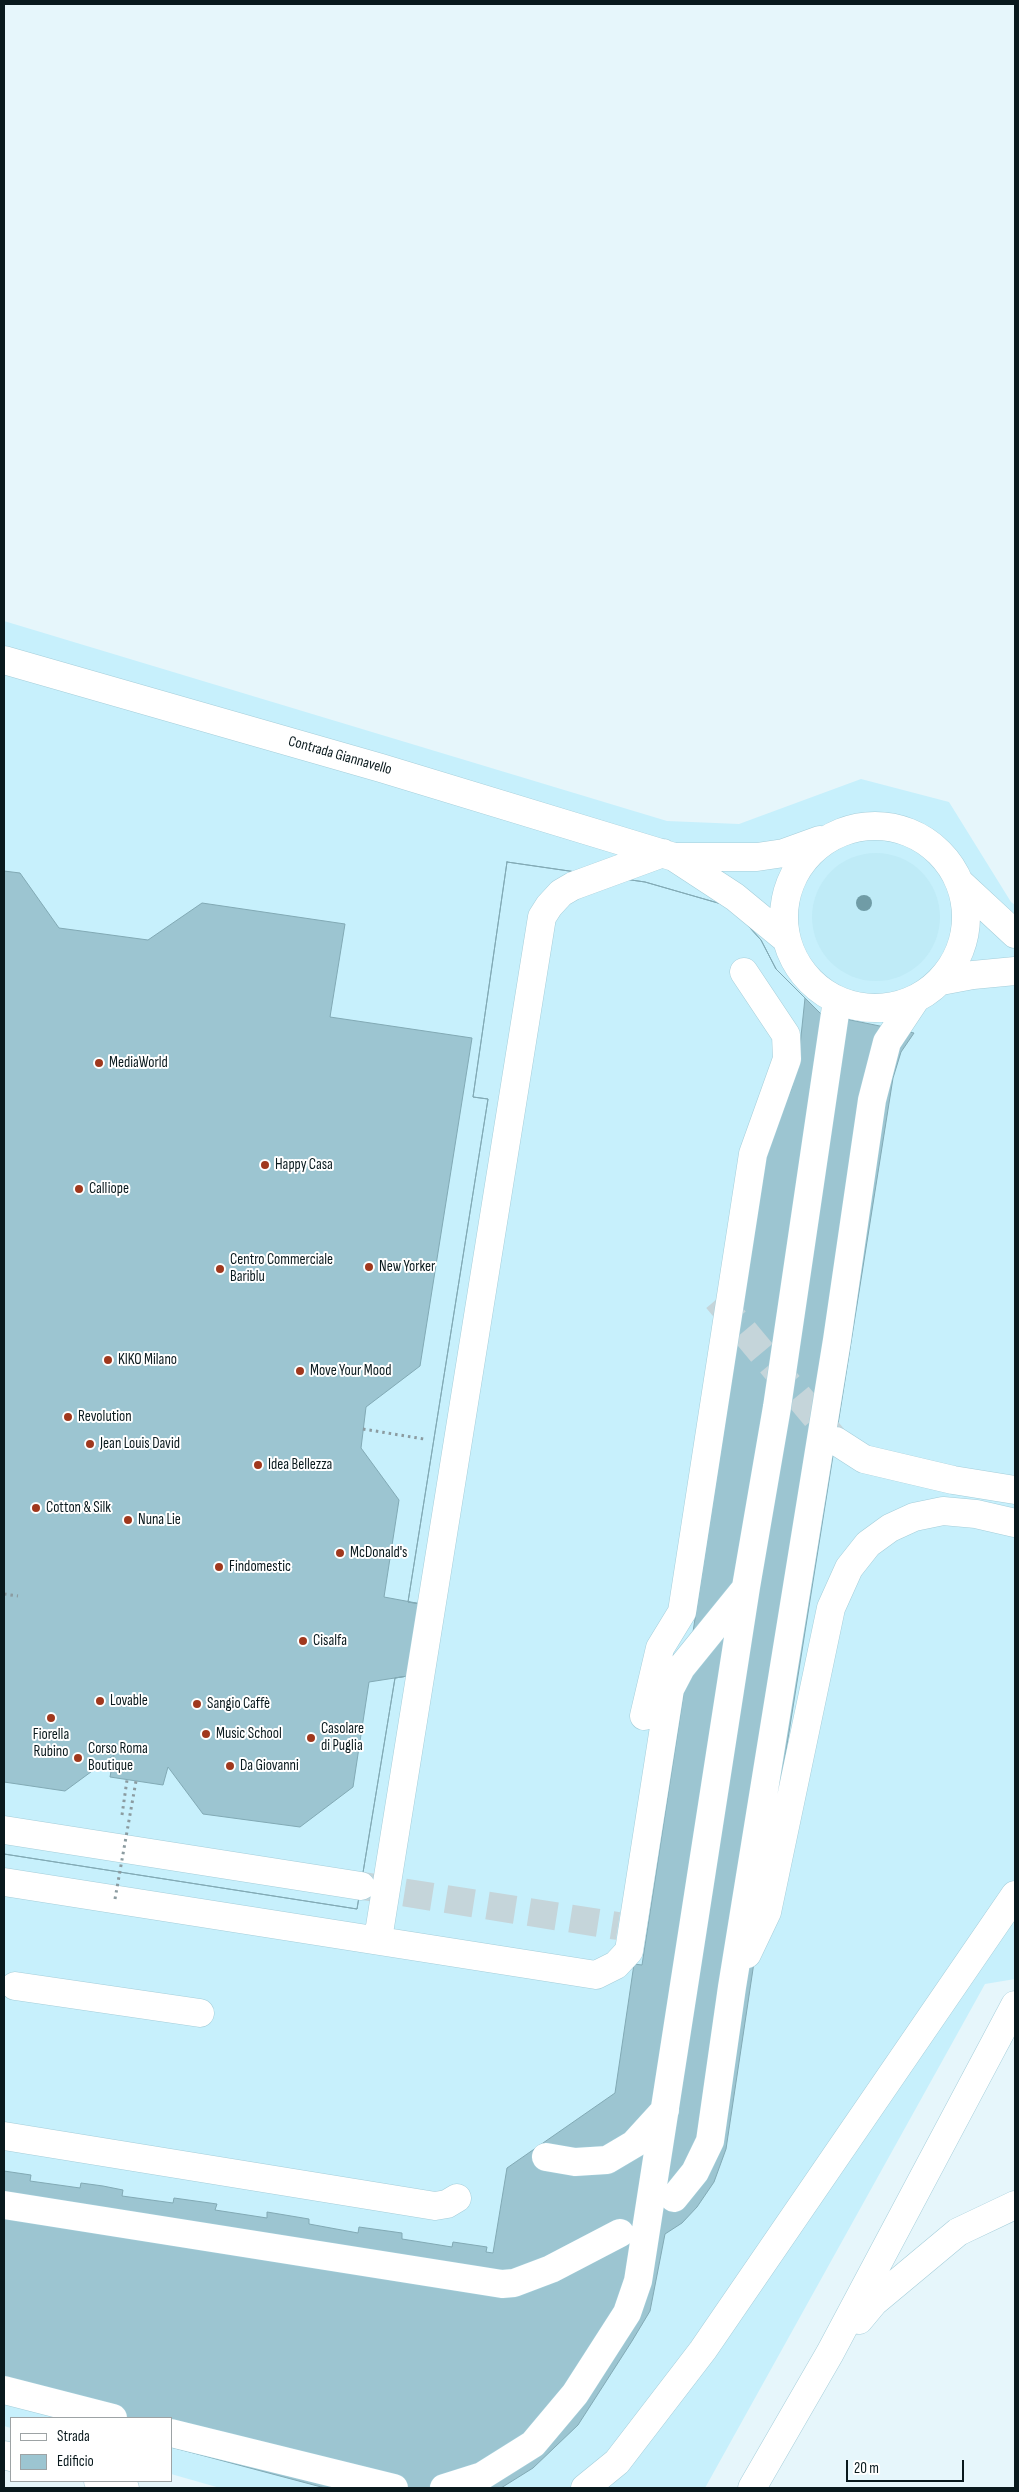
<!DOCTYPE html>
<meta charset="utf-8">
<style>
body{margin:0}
#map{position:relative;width:1019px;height:2492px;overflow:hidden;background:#e6f6fb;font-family:"Sofia Sans Condensed",sans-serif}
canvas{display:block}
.frame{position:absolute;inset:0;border:5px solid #09191d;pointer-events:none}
.legend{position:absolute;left:10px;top:2417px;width:162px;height:65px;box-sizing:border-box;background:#fff;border:1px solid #9da3a5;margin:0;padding:6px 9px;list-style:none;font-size:15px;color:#09191d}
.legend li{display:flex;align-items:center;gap:10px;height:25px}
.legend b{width:25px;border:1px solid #9da3a5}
.scale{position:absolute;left:846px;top:2460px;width:118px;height:22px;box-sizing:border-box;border:2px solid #09191d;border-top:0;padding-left:6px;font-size:15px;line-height:18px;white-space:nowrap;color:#09191d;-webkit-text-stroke:4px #fff;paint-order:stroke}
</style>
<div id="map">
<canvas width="1019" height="2492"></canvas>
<div class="frame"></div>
<ul class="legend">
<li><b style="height:6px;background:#fff"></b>Strada</li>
<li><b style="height:14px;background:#9cc5d1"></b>Edificio</li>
</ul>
<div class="scale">20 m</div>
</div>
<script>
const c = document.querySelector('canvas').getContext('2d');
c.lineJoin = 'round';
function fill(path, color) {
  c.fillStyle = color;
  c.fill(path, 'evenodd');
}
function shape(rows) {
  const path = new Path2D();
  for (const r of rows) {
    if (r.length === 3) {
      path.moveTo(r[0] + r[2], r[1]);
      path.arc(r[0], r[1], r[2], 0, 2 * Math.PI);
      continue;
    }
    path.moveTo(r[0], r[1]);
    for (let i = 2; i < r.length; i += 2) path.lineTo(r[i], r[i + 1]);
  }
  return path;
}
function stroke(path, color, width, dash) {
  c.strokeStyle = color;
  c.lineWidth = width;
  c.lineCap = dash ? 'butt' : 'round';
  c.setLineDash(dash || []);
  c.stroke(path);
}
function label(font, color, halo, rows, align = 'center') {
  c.font = font + ' "Sofia Sans Condensed",sans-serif';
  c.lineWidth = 4;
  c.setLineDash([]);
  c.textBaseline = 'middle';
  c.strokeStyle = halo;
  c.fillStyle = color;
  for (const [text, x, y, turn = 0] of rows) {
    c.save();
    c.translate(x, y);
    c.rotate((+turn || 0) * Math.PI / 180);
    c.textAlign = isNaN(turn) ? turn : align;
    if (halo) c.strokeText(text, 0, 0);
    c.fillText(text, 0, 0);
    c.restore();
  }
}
fill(shape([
 [4,621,667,821,739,824,861,779,949,802,1011,902,1015,905,1015,1979,985,1984,705,2488,220,2488,171,2474,171,2418,11,2418,11,2428,4,2426]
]), '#c7f0fc');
fill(shape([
 [876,917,64]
]), '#bfebf7');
const building = shape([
 [507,862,645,882,725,905,740,917,761,940,776,969,821,1014,914,1033,901,1052,893,1078,780,1789,726,2149,714,2182,697,2207,682,2223,665,2234,650,2311,632,2341,578,2425,533,2468,501,2488,325,2488,171,2447,171,2418,65,2418,4,2402,4,1854,357,1909,395,1678,414,1675,427,1605,408,1602,488,1099,473,1097,507,862],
 [507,862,645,882,725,905,740,917,761,940,776,969,805,998,798,1065,791,1090,768,1142,642,1965,634,1964,615,2093,507,2168,493,2253,486,2252,487,2247,453,2242,452,2247,402,2239,402,2233,359,2227,358,2233,309,2224,309,2219,267,2212,267,2218,215,2210,217,2204,174,2198,173,2203,122,2196,123,2190,103,2186,81,2183,80,2188,30,2181,31,2175,4,2171,4,1854,357,1909,395,1678,414,1675,427,1605,408,1602,488,1099,473,1097,507,862],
 [4,871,20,873,59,928,148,940,202,903,345,924,330,1017,472,1038,420,1366,366,1407,361,1448,399,1500,384,1597,427,1605,414,1675,369,1682,353,1787,300,1827,203,1814,168,1767,163,1785,110,1777,114,1755,65,1791,4,1782,4,871]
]);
fill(building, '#9cc5d1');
stroke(building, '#82aab5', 1);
stroke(shape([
 [717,1299,835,1440],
 [363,1886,618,1926]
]), '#c5d5da', 28, [28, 14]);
const minor = shape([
 [4,660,381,768,674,857,735,897,786,939],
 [875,917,91],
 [674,857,757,857,784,853,820,840],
 [960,883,1015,934],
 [941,981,973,975,1015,971],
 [836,1441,864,1459,953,1480,1015,1490],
 [644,1716,660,1648,682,1612,753,1154,787,1059,786,1035,744,972],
 [4,1830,361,1886],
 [4,1882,596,1975,616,1965,629,1951,670,1689,681,1668,746,1588],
 [378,1939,542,917,549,906,561,893,573,886,663,853],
 [747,1954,767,1912,831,1608,849,1568,868,1544,890,1528,914,1517,943,1511,976,1514,1015,1523],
 [15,1986,200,2013],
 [4,2136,435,2206,447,2204,457,2198],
 [546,2157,575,2162,607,2160,634,2144,665,2110],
 [674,2198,695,2172,710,2141,732,1987,837,1340,872,1100,887,1042,915,1000],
 [4,2205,502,2284,514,2283,551,2269,620,2233],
 [4,2390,113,2418],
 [171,2433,394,2488],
 [444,2488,482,2476,533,2444,575,2394,627,2313,638,2281,746,1587,777,1407,837,1000]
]);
const major = shape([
 [859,2320,874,2302,958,2232,1015,2205],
 [4,2455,11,2457],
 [98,2481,125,2488],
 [585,2488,617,2462,703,2350,1015,1895],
 [752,2488,830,2353,1015,2005]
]);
stroke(minor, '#a5ceda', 29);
stroke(major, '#a5ceda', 29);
stroke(shape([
 [363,1429,424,1439],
 [4,1594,18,1596],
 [122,1815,127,1780]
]), '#8b9ba0', 3, [2.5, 4]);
stroke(minor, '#fff', 28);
stroke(major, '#fff', 28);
stroke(shape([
 [115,1899,136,1781]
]), '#8b9ba0', 3, [2.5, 4]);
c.fillStyle = '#709ca6';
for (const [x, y] of [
 [864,903]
]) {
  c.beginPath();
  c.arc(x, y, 8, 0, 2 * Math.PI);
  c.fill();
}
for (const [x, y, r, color] of [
 [99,1063,5,"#a0381d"],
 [265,1165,5,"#a0381d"],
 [79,1189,5,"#a0381d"],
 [369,1267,5,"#a0381d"],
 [220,1269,5,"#a0381d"],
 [108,1360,5,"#a0381d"],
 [300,1371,5,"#a0381d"],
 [68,1417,5,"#a0381d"],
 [90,1444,5,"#a0381d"],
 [258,1465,5,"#a0381d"],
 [36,1508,5,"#a0381d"],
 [128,1520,5,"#a0381d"],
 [340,1553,5,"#a0381d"],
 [219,1567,5,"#a0381d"],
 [303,1641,5,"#a0381d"],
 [100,1701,5,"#a0381d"],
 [197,1704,5,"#a0381d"],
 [51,1718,5,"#a0381d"],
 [206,1734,5,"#a0381d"],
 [311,1738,5,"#a0381d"],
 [78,1758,5,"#a0381d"],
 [230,1766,5,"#a0381d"]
]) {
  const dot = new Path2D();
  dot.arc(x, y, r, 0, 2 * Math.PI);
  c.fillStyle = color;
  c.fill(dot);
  stroke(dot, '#fff', 2);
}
label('15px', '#09191d', '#fff', [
 ["Contrada Giannavello",340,756,16]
]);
label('15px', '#09191d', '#fff', [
 ["MediaWorld",109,1063],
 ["Happy Casa",275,1165],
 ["Calliope",89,1189],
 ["Centro Commerciale",230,1260],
 ["Bariblu",230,1277],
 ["New Yorker",379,1267],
 ["KIKO Milano",118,1360],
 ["Move Your Mood",310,1371],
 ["Revolution",78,1417],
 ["Jean Louis David",100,1444],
 ["Idea Bellezza",268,1465],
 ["Cotton & Silk",46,1508],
 ["Nuna Lie",138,1520],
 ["McDonald's",350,1553],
 ["Findomestic",229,1567],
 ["Cisalfa",313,1641],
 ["Lovable",110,1701],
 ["Sangio Caffè",207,1704],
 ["Casolare",321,1729],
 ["di Puglia",321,1746],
 ["Music School",216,1734],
 ["Fiorella",51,1735,"center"],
 ["Rubino",51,1752,"center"],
 ["Corso Roma",88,1749],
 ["Boutique",88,1766],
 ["Da Giovanni",240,1766]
], 'left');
</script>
